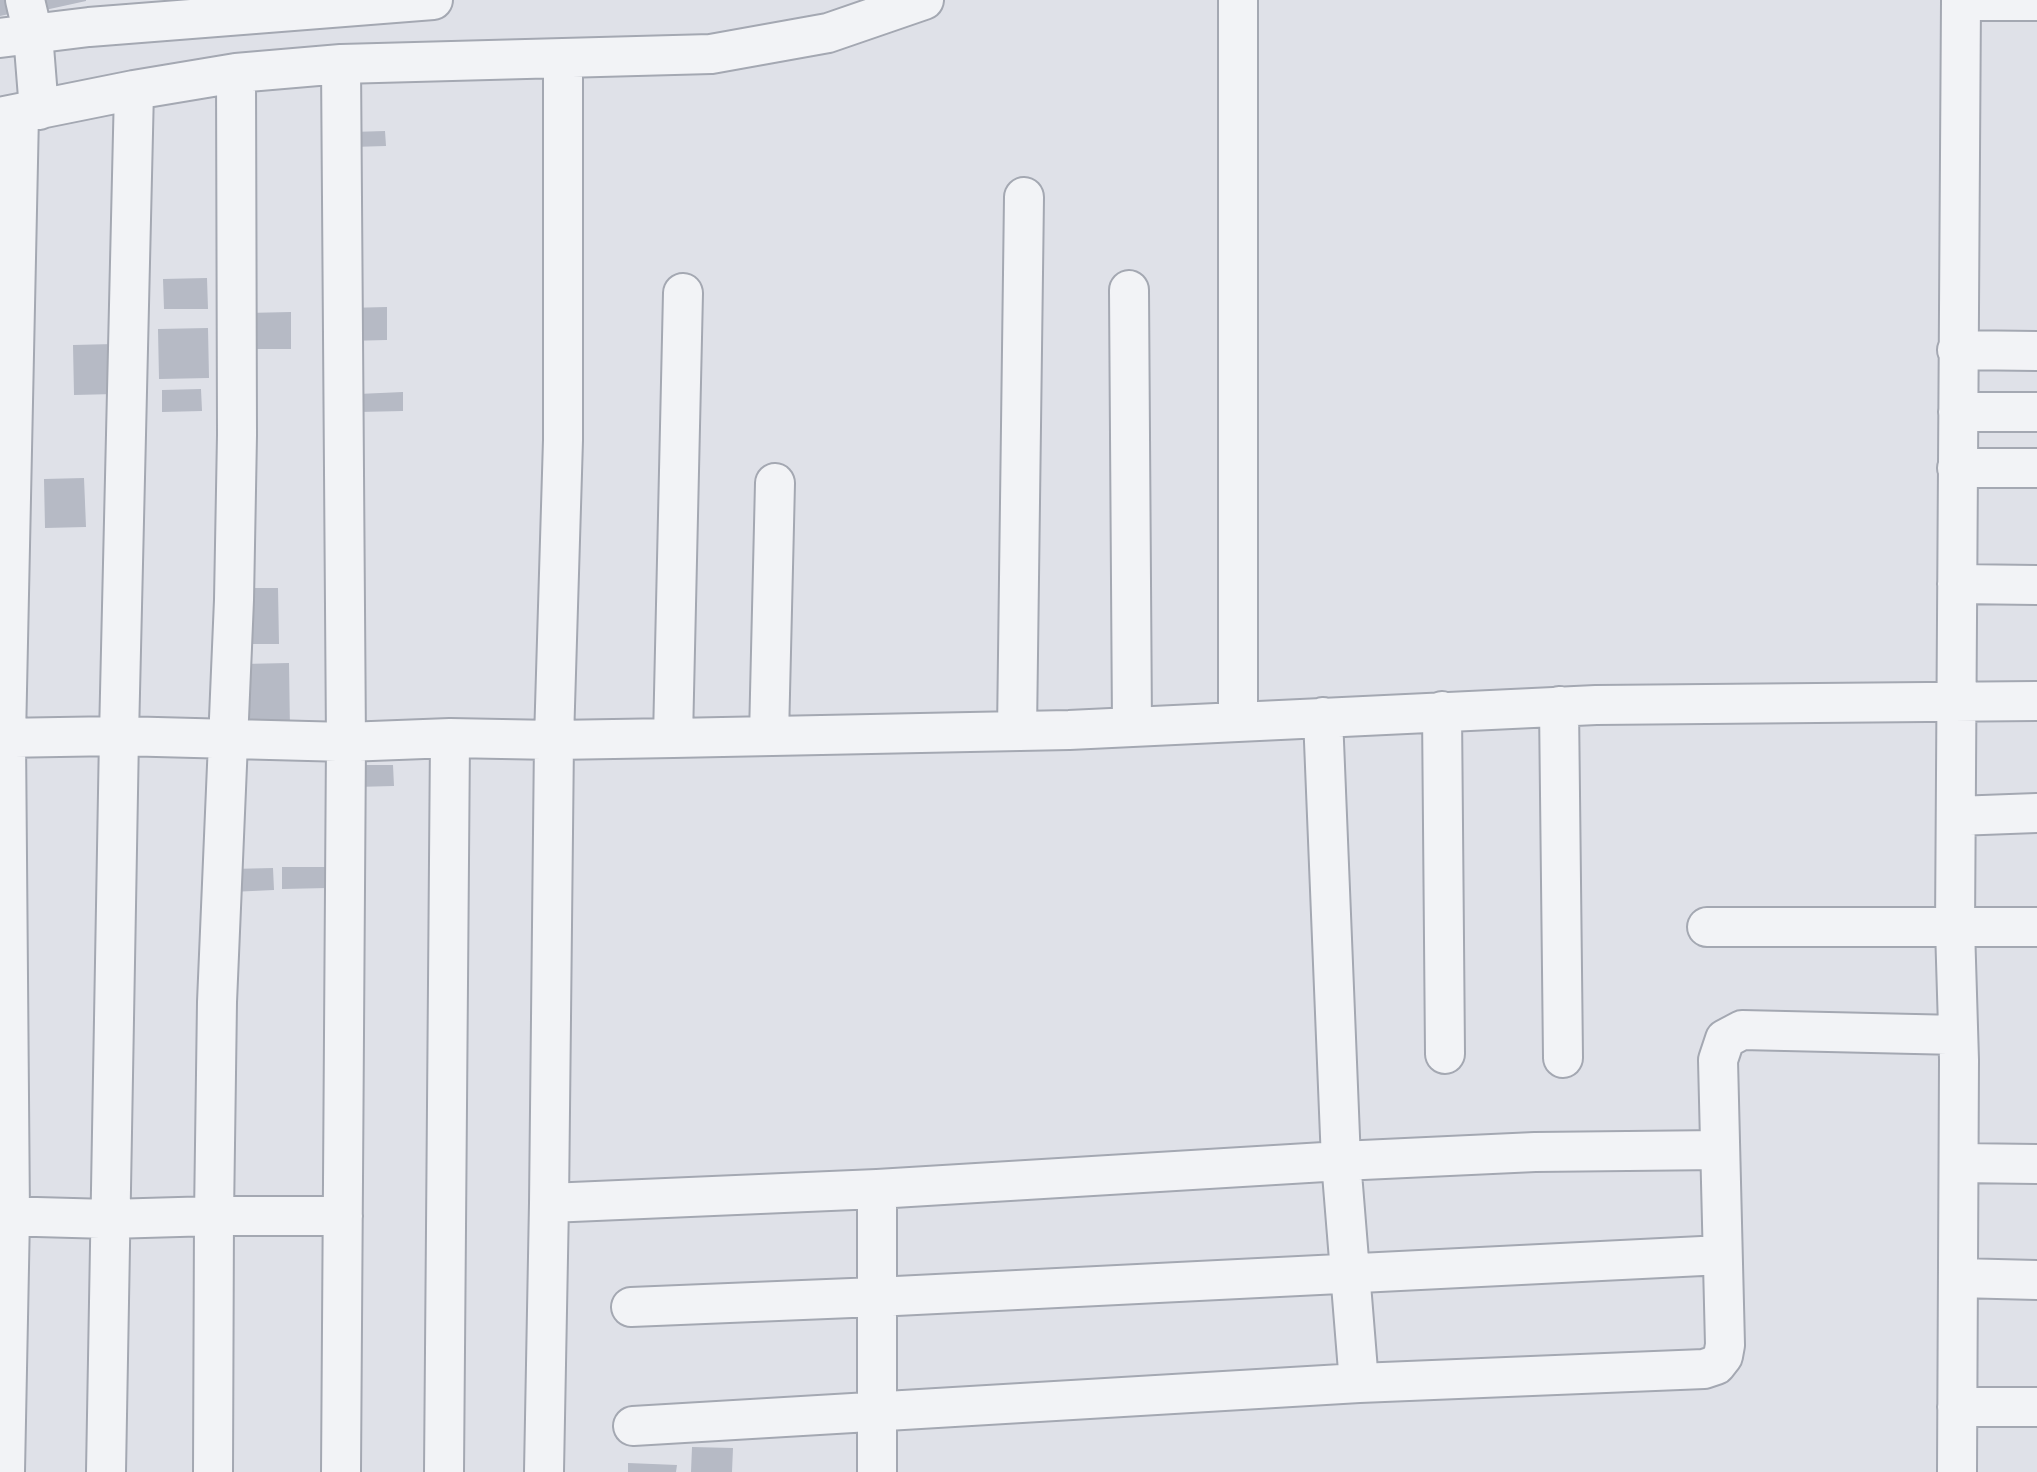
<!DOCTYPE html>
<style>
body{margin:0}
canvas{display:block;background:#dfe1e8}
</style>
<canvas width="2037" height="1472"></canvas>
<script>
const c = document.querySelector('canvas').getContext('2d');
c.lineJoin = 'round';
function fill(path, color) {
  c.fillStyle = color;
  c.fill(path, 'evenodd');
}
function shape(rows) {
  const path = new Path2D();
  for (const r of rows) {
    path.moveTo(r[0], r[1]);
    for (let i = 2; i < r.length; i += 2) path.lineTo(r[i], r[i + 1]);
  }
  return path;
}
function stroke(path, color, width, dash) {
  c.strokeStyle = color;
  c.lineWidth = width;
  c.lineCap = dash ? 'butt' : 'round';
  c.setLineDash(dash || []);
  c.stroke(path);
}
fill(shape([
 [0,0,11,0,14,13,0,16],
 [43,0,86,0,86,1,45,10],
 [385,131,386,146,352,147,352,132],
 [207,278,208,309,164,309,163,279],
 [387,307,387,340,347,341,347,308],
 [291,312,291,349,247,349,246,313],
 [208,328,209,378,159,379,158,329],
 [114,344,115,394,74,395,73,345],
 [201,389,202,411,162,412,162,390],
 [403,392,403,411,358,412,358,394],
 [84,478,86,527,45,528,44,479],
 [245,588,278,588,279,644,246,644],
 [289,663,290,731,244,732,242,664],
 [355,765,393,765,394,786,355,787],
 [282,867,328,867,328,888,282,889],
 [273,868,274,890,231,892,231,869],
 [692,1447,733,1448,732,1472,691,1472],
 [628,1463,677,1465,676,1472,628,1472]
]), '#b6bac5');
const minor = shape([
 [25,0,33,34,39,110],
 [1961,1,2037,1],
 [0,38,89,27,433,0],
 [0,117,134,90,236,73,341,64,711,54,828,33,924,0],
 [1129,290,1132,726],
 [1957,350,2037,351],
 [1958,412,2037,412],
 [1957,468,2037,468],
 [1957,584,2037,585],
 [1559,706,1563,1058],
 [1442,711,1445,1054],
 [1323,717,1341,1161,1359,1383],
 [1238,721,1238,0],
 [1017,731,1024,197],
 [769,736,775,483],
 [0,738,119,736,346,742,450,738,554,740,673,738,1069,730,1596,705,2037,701],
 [673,738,683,293],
 [1956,816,2037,813],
 [1707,927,2037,927],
 [1959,1163,2037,1164],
 [549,1203,877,1189,1341,1161,1535,1152,1720,1150],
 [0,1216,109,1219,214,1216,217,1002,234,600,237,435,236,73],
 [1958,1278,2037,1280],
 [631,1307,876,1297,1722,1255],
 [1957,1407,2037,1407],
 [633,1426,1359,1383,1704,1369,1716,1365,1723,1356,1725,1345,1718,1060,1725,1039,1742,1030,1958,1035],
 [5,1472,10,1216,6,738,19,114],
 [106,1472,119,736,134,90],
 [213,1472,214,1216,343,1216],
 [341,1472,346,742,341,64],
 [444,1472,450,738],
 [544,1472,549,1203,554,740,563,440,563,58],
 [877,1472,877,1189],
 [1957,1472,1959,1060,1955,928,1961,0]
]);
stroke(minor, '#a4a8b2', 42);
stroke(minor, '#f2f3f6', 38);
</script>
